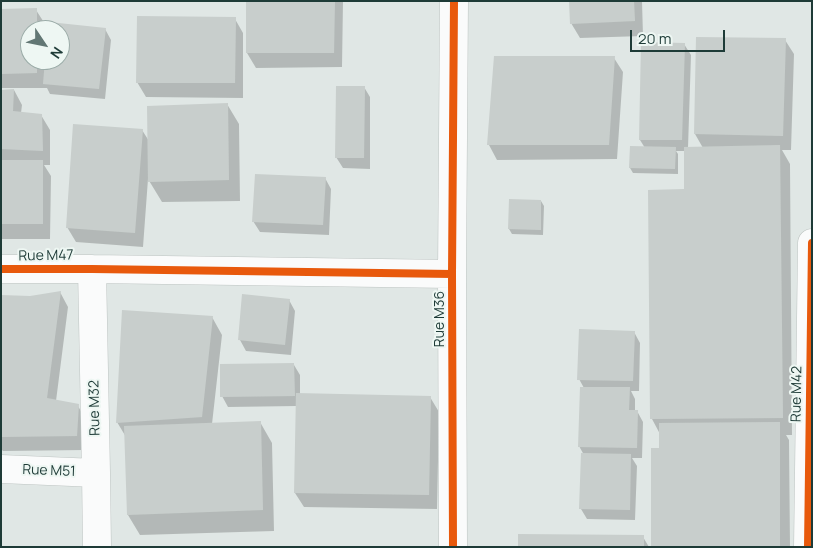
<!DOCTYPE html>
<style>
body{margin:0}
#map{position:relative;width:813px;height:548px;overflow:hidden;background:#e0e7e5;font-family:Manrope,sans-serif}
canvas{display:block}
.frame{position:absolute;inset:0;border:2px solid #1e3b37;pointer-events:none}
.north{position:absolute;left:20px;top:20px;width:50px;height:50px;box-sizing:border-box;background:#eef7f3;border:1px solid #9baca8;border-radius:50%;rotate:124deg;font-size:14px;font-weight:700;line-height:20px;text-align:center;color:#1e3b37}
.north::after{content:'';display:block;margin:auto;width:18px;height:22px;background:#627774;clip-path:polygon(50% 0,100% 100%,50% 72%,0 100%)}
.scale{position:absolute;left:630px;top:30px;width:95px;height:22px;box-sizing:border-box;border:2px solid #1e3b37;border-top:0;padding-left:6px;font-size:15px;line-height:18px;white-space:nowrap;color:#1e3b37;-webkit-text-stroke:4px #eef7f3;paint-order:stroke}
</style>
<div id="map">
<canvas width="813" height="548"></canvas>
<div class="frame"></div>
<div class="north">N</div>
<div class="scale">20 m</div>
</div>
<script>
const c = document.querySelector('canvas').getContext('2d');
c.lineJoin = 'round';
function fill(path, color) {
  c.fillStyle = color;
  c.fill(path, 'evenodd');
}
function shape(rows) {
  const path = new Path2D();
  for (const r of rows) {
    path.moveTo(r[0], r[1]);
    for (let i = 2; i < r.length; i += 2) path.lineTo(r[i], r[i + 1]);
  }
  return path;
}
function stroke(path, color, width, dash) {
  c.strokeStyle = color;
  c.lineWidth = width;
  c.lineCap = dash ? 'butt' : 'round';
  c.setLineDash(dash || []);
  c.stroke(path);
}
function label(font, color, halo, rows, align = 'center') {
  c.font = font + ' Manrope,sans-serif';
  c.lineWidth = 4;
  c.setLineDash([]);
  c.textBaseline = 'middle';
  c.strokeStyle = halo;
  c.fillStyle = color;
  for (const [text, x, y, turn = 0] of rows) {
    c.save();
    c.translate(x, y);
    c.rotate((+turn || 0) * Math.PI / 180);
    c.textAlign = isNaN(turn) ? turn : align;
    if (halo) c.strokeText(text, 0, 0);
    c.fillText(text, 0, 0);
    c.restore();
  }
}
fill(shape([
 [248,1,343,1,342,67,256,68,247,53],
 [570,1,642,1,643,36,580,38,571,23],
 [1,10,36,10,45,24,45,30,30,30,30,60,60,60,60,30,50,30,105,29,111,40,105,99,50,94,47,88,1,88],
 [235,19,243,33,243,98,146,97,137,82],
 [785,40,794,54,791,150,782,150,790,164,792,435,786,435,789,440,790,547,652,547,660,449,660,434,652,419,650,191,686,191,685,151,676,151,678,154,678,174,633,173,630,168,645,148,640,140,684,44,691,55,688,148,703,148,695,134],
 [614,58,623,72,617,159,497,160,489,145],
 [364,87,370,97,370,169,343,168,336,157],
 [14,90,22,105,21,113,41,115,50,130,50,165,44,165,51,176,50,239,1,239,1,91],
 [227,104,239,124,240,201,162,202,148,179,143,247,76,242,67,227,142,130,149,141],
 [325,178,331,189,329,235,260,232,253,221],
 [541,201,544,206,543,235,512,234,509,229],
 [60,292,68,307,56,401,78,406,86,420,85,450,3,451,1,449,1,296,30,297],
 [289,300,295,311,291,355,246,351,240,340],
 [212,317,222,335,212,424,260,422,272,443,274,531,140,535,128,515,126,437,117,422],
 [634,332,640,343,639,391,631,391,635,399,635,411,637,411,643,422,642,458,632,458,637,466,635,520,587,519,581,509,584,455,579,446,584,388,579,379],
 [294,365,300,375,300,395,430,397,439,412,437,509,304,507,295,493,297,406,228,407,222,396],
 [643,537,649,547,519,547]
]), '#0003');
fill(shape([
 [246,1,335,1,334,53,246,53],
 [569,1,634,1,635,21,570,24],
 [37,8,37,30,30,30,30,60,37,60,37,73,1,74,1,9],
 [137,16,236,17,235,83,136,83],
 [49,22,106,28,99,89,43,84,45,60,60,60,60,30,48,30],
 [696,37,786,38,783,136,694,134],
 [641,42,685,43,682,140,639,140],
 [494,56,615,56,609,145,487,145],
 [336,86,365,86,364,158,335,158],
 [14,89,13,111,42,114,43,151,1,149,1,90],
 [228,103,229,180,148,182,147,106],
 [73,124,143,129,135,233,66,228],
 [780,145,783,418,650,419,648,190,684,189,684,147],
 [630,146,676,147,675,169,629,168],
 [1,160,43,160,43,224,1,224],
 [255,174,326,177,323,225,252,222],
 [509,199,541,200,541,230,508,229],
 [61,291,47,398,79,404,77,436,1,437,1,295,30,296],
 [242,294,290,299,285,345,238,340],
 [122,310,213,316,202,417,116,423],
 [579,329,635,331,633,381,577,380],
 [294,363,295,396,220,397,220,364],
 [580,387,630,387,629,410,638,410,637,448,578,447],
 [296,393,431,396,429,495,294,493],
 [261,421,263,510,127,515,124,426],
 [780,422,780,547,651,547,651,448,659,448,659,423],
 [581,453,631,454,630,510,579,509],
 [518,534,644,535,644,547,518,547]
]), '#c8cecc');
const street = shape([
 [1,269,92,269,452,274],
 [92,269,96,473,97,547],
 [1,469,96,473],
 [453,547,452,274,454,1],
 [808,547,812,243]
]);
stroke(street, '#bdc4c2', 29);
stroke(street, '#fafbfb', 28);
stroke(shape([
 [1,269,92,269,452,274],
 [453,547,452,274,454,1],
 [808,547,812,243]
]), '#e8590c', 8);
label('14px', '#1e3b37', '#eef7f3', [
 ["Rue M47",46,256,-1],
 ["Rue M36",440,319,-90],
 ["Rue M42",797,394,-89],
 ["Rue M32",95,408,-91],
 ["Rue M51",49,471,2]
]);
</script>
